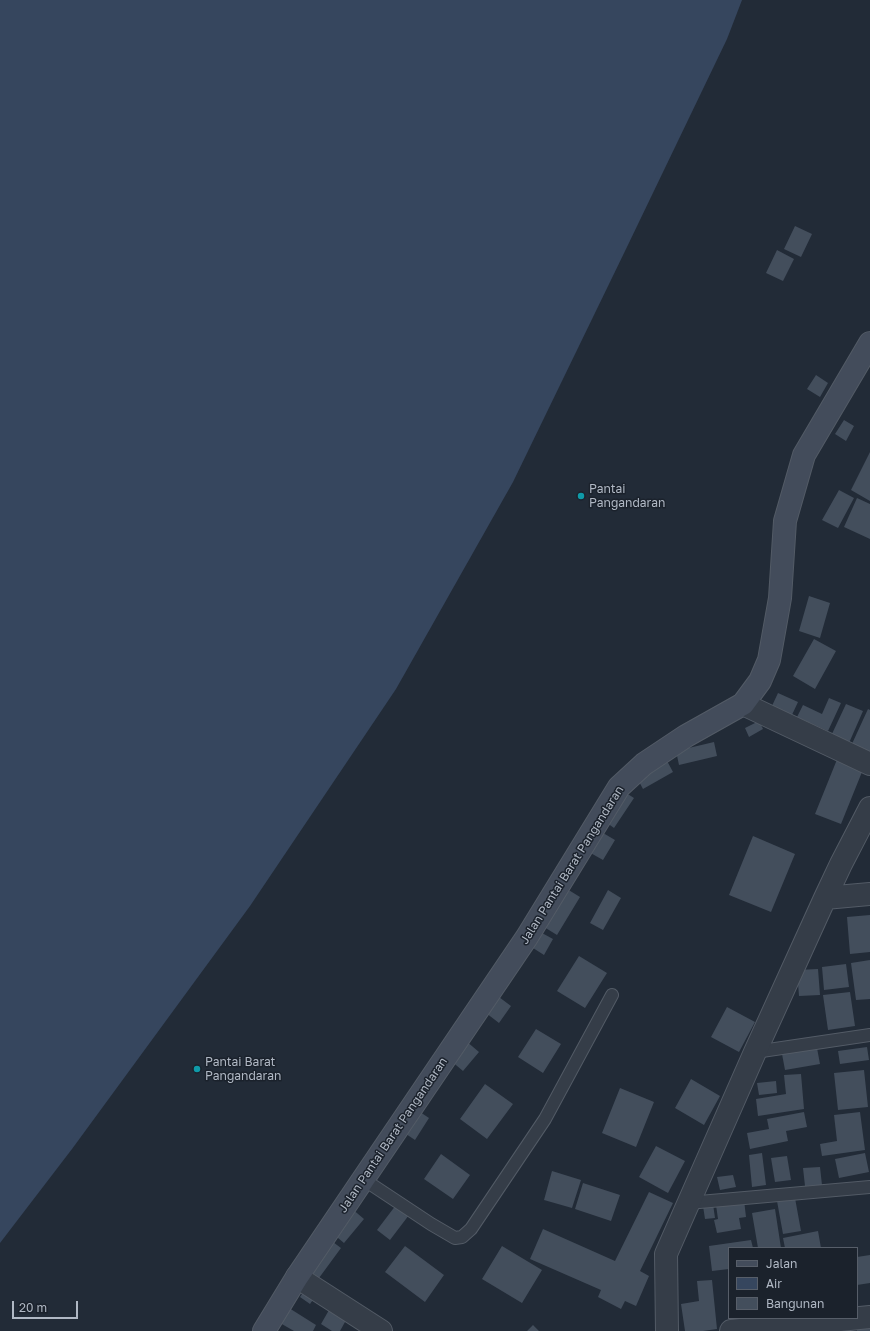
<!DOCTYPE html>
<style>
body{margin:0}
#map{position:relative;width:870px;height:1331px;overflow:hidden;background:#222b37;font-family:"Golos Text",sans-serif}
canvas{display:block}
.legend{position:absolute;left:728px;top:1247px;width:130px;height:72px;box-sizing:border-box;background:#1b222c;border:1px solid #575e69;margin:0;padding:5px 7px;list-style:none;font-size:12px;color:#b0b8c4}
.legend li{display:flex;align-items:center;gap:8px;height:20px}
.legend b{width:20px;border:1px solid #575e69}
.scale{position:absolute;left:12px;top:1301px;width:66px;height:18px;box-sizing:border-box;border:2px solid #b0b8c4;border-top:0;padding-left:5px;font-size:12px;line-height:14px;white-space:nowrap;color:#b0b8c4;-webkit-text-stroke:3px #1b222c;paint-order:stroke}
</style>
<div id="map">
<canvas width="870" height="1331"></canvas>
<ul class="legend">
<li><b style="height:5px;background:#434c5b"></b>Jalan</li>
<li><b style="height:11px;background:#36465e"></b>Air</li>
<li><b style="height:11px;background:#434e5c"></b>Bangunan</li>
</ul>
<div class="scale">20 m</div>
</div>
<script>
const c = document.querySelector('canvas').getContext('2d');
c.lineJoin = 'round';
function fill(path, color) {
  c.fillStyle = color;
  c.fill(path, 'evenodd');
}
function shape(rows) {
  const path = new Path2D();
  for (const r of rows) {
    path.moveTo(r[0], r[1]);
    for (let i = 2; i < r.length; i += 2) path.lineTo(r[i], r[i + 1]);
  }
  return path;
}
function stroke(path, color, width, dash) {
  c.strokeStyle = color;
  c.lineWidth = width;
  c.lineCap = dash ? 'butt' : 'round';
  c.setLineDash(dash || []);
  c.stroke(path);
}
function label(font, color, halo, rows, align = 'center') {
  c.font = font + ' "Golos Text",sans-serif';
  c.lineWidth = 3;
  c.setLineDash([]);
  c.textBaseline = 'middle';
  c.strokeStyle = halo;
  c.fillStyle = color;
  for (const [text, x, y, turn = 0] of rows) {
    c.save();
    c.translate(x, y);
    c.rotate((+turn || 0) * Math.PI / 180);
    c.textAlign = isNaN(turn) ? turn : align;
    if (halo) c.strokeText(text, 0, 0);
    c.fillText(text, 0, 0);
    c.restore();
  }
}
fill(shape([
 [0,0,742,0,727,39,626,249,513,482,396,689,250,906,72,1149,0,1243]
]), '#36465e');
fill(shape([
 [795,226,812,234,801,257,784,249],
 [777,250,794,259,783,281,766,273],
 [816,375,828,383,820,397,807,389],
 [844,420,854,426,846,441,835,434],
 [870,452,870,501,851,490],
 [839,490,854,498,838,528,822,520],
 [857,498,870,504,870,539,844,527],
 [809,596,830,603,820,638,799,631],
 [814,639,836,651,815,689,793,676],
 [778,693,798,702,791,717,771,708],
 [829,698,841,703,828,731,797,717,803,705,822,714],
 [846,704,863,711,849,743,831,736],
 [868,709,870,710,870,753,851,746],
 [759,721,763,729,749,737,745,728],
 [714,742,717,756,679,765,676,751],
 [838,757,864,767,841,824,815,814],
 [666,759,673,772,643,789,636,776],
 [623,791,634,798,614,828,603,820],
 [598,830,615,840,603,860,587,851],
 [753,836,795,854,771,912,729,895],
 [567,889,580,897,557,935,544,927],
 [608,890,621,898,603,930,590,923],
 [870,915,870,952,850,954,847,917],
 [542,933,553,939,544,955,533,948],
 [579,956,607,973,585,1008,557,991],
 [870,960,870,999,856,1000,851,963],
 [846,964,849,987,824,990,822,967],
 [818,969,820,995,799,996,797,970],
 [850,992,855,1026,828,1030,823,995],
 [499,997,511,1006,499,1023,486,1013],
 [727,1007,755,1022,739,1052,711,1037],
 [536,1029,561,1044,543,1073,518,1057],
 [466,1041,479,1052,463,1071,450,1060],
 [867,1047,869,1060,840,1064,838,1051],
 [817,1048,820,1064,785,1070,782,1054],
 [864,1070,868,1107,838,1110,834,1073],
 [801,1074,804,1109,758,1116,756,1099,786,1094,784,1075],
 [691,1079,720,1096,704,1125,675,1108],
 [776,1081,777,1093,759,1095,757,1083],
 [485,1084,513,1104,487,1139,460,1119],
 [620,1088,654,1102,636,1147,602,1133],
 [417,1110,429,1118,415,1140,403,1132],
 [804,1112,807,1127,786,1131,788,1141,750,1149,747,1133,769,1129,767,1119],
 [860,1112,865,1150,822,1156,820,1144,837,1141,834,1115],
 [656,1146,685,1161,668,1193,639,1177],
 [762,1153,766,1185,752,1187,749,1155],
 [865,1153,869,1172,839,1178,835,1159],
 [441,1154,470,1175,453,1199,424,1179],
 [787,1156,791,1180,775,1182,771,1158],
 [820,1167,822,1185,805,1186,803,1168],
 [552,1171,581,1180,572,1208,544,1200],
 [733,1175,736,1187,720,1190,717,1177],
 [583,1183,620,1195,611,1221,575,1209],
 [649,1192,673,1203,640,1271,649,1276,636,1306,625,1301,621,1309,598,1297,601,1290,530,1259,543,1229,615,1261],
 [795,1198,801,1231,783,1234,777,1201],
 [744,1200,746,1217,739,1218,741,1229,717,1233,714,1220,718,1219,716,1205],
 [713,1204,715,1218,705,1219,703,1206],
 [396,1205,409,1215,390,1240,377,1230],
 [351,1208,364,1219,344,1243,332,1233],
 [775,1209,781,1248,758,1248,752,1213],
 [818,1231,821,1248,785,1248,783,1238],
 [329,1239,341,1248,319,1278,306,1268],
 [751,1240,753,1248,729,1248,729,1269,712,1271,709,1246],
 [405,1246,444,1275,425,1302,385,1272],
 [502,1246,542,1270,522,1303,482,1279],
 [870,1255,870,1283,857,1285,857,1257],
 [712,1280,717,1329,703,1331,685,1331,681,1304,699,1301,697,1281],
 [307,1287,317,1294,310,1304,300,1297],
 [333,1303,350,1313,340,1331,332,1331,321,1324],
 [289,1308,316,1325,313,1331,294,1331,280,1323],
 [870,1324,870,1331,857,1331,856,1325],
 [533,1325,539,1331,527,1331]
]), '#434e5c');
const lane = shape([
 [755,1052,870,1035],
 [363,1179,431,1224,455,1238,462,1237,471,1229,545,1119,612,995],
 [688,1203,870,1187]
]);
const street = shape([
 [743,704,870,764],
 [825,898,870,894],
 [297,1277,381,1331],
 [667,1331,666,1254,755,1052,825,898,841,864,870,808],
 [731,1331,870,1317]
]);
const secondary = shape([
 [264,1331,297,1277,527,937,619,787,644,764,686,736,743,704,760,681,769,660,780,598,785,521,804,455,870,343]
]);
stroke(lane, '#535b66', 14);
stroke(street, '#535b66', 24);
stroke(secondary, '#535b66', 24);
stroke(lane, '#353d48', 12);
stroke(street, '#353d48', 22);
stroke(secondary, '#434c5b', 22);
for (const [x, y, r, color] of [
 [581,496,4,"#0f9aa8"],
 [197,1069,4,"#0f9aa8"]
]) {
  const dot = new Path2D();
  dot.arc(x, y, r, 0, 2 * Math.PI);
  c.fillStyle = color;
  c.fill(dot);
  stroke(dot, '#1b222c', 1.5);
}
label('12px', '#b0b8c4', '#1b222c', [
 ["Pantai",589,489],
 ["Pangandaran",589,503],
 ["Pantai Barat",205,1062],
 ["Pangandaran",205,1076]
], 'left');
label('12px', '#b0b8c4', '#1b222c', [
 ["Jalan Pantai Barat Pangandaran",572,865,-58],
 ["Jalan Pantai Barat Pangandaran",393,1135,-56]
]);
</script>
